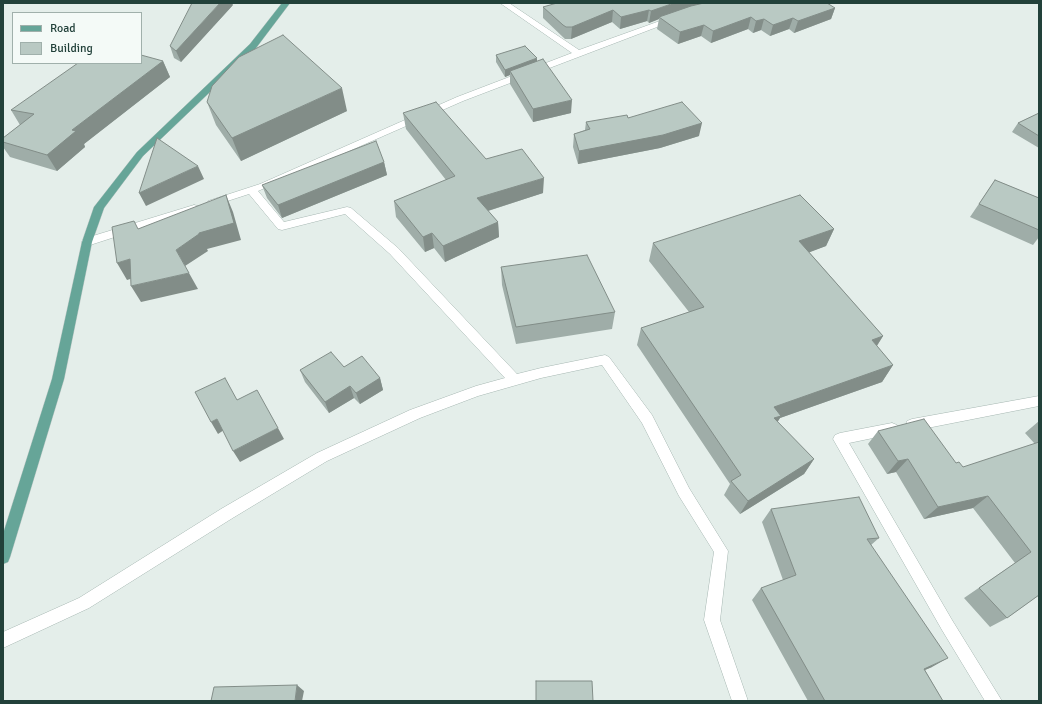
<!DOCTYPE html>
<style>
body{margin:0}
#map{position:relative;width:1042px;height:704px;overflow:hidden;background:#e4eeea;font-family:Signika,sans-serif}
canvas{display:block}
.frame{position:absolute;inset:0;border:4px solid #22413a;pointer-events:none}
.legend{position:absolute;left:12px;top:12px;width:130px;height:52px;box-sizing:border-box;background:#f4faf7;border:1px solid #a0b0ab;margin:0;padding:5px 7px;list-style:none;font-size:12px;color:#22413a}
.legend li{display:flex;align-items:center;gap:8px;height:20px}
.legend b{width:20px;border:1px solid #a0b0ab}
</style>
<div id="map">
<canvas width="1042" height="704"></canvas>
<div class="frame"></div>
<ul class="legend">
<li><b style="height:5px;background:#66a598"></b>Road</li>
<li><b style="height:11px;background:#b9c9c3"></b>Building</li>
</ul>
</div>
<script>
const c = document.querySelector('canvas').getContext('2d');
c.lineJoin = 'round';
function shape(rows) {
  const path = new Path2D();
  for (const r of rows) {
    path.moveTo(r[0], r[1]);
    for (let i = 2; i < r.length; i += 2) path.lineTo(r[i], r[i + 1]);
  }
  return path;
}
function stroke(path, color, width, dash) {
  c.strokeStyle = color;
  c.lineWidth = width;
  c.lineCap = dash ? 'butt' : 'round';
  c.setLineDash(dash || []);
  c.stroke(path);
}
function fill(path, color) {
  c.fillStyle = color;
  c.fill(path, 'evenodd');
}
const minor = shape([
 [500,3,509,3,579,50,671,17,674,17,678,19,463,101,258,191,284,222,347,207,351,208,398,248,517,374,541,368,605,355,609,357,652,415,689,488,728,551,720,620,748,701,732,701,704,620,714,552,679,496,642,423,602,365,541,378,478,396,420,418,327,461,231,519,89,608,3,648,3,632,79,598,221,509,317,453,410,410,476,386,505,378,390,254,345,214,282,230,278,229,249,194,212,206,207,203,208,201,260,184,457,97,572,53,500,3],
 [194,205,198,206,199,208,198,210,87,246,83,245,82,242,83,239,194,205],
 [1039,396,1039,406,912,431,907,429,906,425,907,421,912,419,1039,396],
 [892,423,897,425,898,429,897,433,849,443,952,620,1002,701,985,701,942,630,833,439,835,435,840,433,892,423]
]);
const major = shape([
 [282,3,290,3,256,48,143,156,104,208,92,242,64,379,10,557,8,562,3,564,3,534,52,379,82,242,94,207,137,152,250,44,282,3]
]);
stroke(minor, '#a6b7b2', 1);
stroke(major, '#c1cac8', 1);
fill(minor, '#fff');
fill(major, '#66a598');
fill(shape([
 [233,5,181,62,174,58,170,46],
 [543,7,835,8,831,19,794,33,789,29,770,36,761,30,753,33,748,29,711,43,701,36,678,44,657,29,659,19,649,23,647,21,620,29,612,22,571,39,565,39,543,18],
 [496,55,537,61,571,113,533,122,510,84,510,75,505,77,496,62],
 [163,61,170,77,84,144,85,147,57,171,10,157,3,147,3,138,20,125,11,110],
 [207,102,347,111,241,161,216,125],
 [403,113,486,159,543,193,488,211,498,222,499,237,445,262,434,248,425,252,396,217,394,201,446,180,406,129],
 [1039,113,1039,148,1012,132,1018,123],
 [628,118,699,136,660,148,578,164,573,147,574,134,585,130,586,122],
 [384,162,387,175,282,218,267,198,262,185],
 [995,180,1039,198,1039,237,1033,245,970,217],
 [834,229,826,246,809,252,883,336,877,346,893,365,882,382,780,418,777,422,814,459,804,474,740,514,724,495,730,484,637,345,641,328,689,312,649,261,653,243],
 [501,267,615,312,612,329,516,344,502,285],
 [344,367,380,378,383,390,360,404,354,398,329,413,305,382,300,370],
 [1039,421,1039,595,1007,618,990,627,964,598,1015,563,973,508,924,519,896,472,887,474,868,444,878,431,956,463,963,467,1035,444,1025,433],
 [771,509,879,538,871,545,932,667,925,670,943,701,808,701,752,600,761,588,783,580,762,522]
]), '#9fada8');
fill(shape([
 [220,3,232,3,233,5,181,62,176,51],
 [674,3,720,3,659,17,659,19,649,23,651,11],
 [835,8,831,19,794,33,798,21],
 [613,10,612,22,571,39,572,27],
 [649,10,647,21,620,29,621,17],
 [751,17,748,29,711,43,713,31],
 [793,18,789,29,770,36,773,25],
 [764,19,761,30,753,33,756,21],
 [704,25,701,36,678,44,680,32],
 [537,58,537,65,510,71,510,75,505,77,505,70],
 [163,61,170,77,84,144,85,147,57,171,47,155,72,130],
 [342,88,347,111,241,161,232,138],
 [572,100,571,113,533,122,533,109],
 [702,123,699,136,660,148,578,164,579,151],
 [384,162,387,175,282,218,278,205],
 [198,166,204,179,146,206,139,193],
 [544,178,543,193,478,214,477,198],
 [226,195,233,212,241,240,207,249,208,251,185,266,176,250,199,233],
 [498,222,499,237,445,262,443,246],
 [834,229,826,246,792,259,799,241],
 [432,233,434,248,425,252,423,237],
 [130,259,140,276,127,280,117,263],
 [189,273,198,289,141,302,131,286],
 [883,336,872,353,872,340],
 [893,365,882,382,780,418,772,431,774,407],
 [380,378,383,390,360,404,356,393],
 [350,386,354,398,329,413,325,402],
 [217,419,224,430,218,434,211,422],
 [278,428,284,439,240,462,233,451],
 [814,459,804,474,740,514,748,501],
 [908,459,896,472,887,474,898,461],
 [988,496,973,508,924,519,938,507],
 [948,658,932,667,908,677,924,669],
 [297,685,304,691,302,701,295,701]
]), '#828d88');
const building = shape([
 [192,3,220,3,176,51,170,46,192,3],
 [557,3,674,3,651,11,649,10,621,17,613,10,572,27,566,27,563,25,543,7,557,3],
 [704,3,827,3,835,8,798,21,793,18,773,25,764,19,756,21,751,17,713,31,704,25,680,32,659,17,691,6,704,3],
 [283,35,342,88,232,138,207,102,212,86,239,57,283,35],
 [525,46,537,58,505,70,496,55,525,46],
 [141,55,163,61,72,130,76,131,47,155,3,142,3,138,34,114,11,110,78,63,141,63,141,55],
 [543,59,572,100,533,109,510,71,543,59],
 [436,102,486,159,522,149,544,178,477,198,498,222,443,246,432,233,423,237,394,201,455,176,403,113,436,102],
 [682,102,702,123,663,135,579,151,574,134,590,129,586,122,627,115,628,118,682,102],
 [1039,113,1039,136,1018,123,1039,113],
 [157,138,198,166,139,193,157,138],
 [376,141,384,162,278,205,262,185,376,141],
 [995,180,1039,198,1039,230,979,204,995,180],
 [226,195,234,223,199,233,199,234,176,250,189,273,131,286,130,259,117,263,112,227,134,221,138,229,226,195],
 [800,195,834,229,799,241,883,336,872,340,893,365,774,407,781,416,774,418,814,459,748,501,731,481,741,475,641,328,704,307,653,243,800,195],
 [587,255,615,312,516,327,501,267,587,255],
 [331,352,344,367,362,356,380,378,356,393,350,386,325,402,300,370,331,352],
 [225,378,237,400,257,390,278,428,233,451,217,419,211,422,195,392,225,378],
 [924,419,956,463,959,462,963,467,1039,442,1039,595,1007,618,979,588,1031,552,988,496,938,507,908,459,898,461,878,431,924,419],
 [859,497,879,538,867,539,948,658,924,669,943,701,825,701,761,588,796,575,771,509,859,497],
 [536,681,592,681,593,701,536,701,536,681],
 [297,685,295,701,211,701,214,687,297,685]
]);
fill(building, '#b9c9c3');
stroke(building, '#828d88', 1);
</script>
